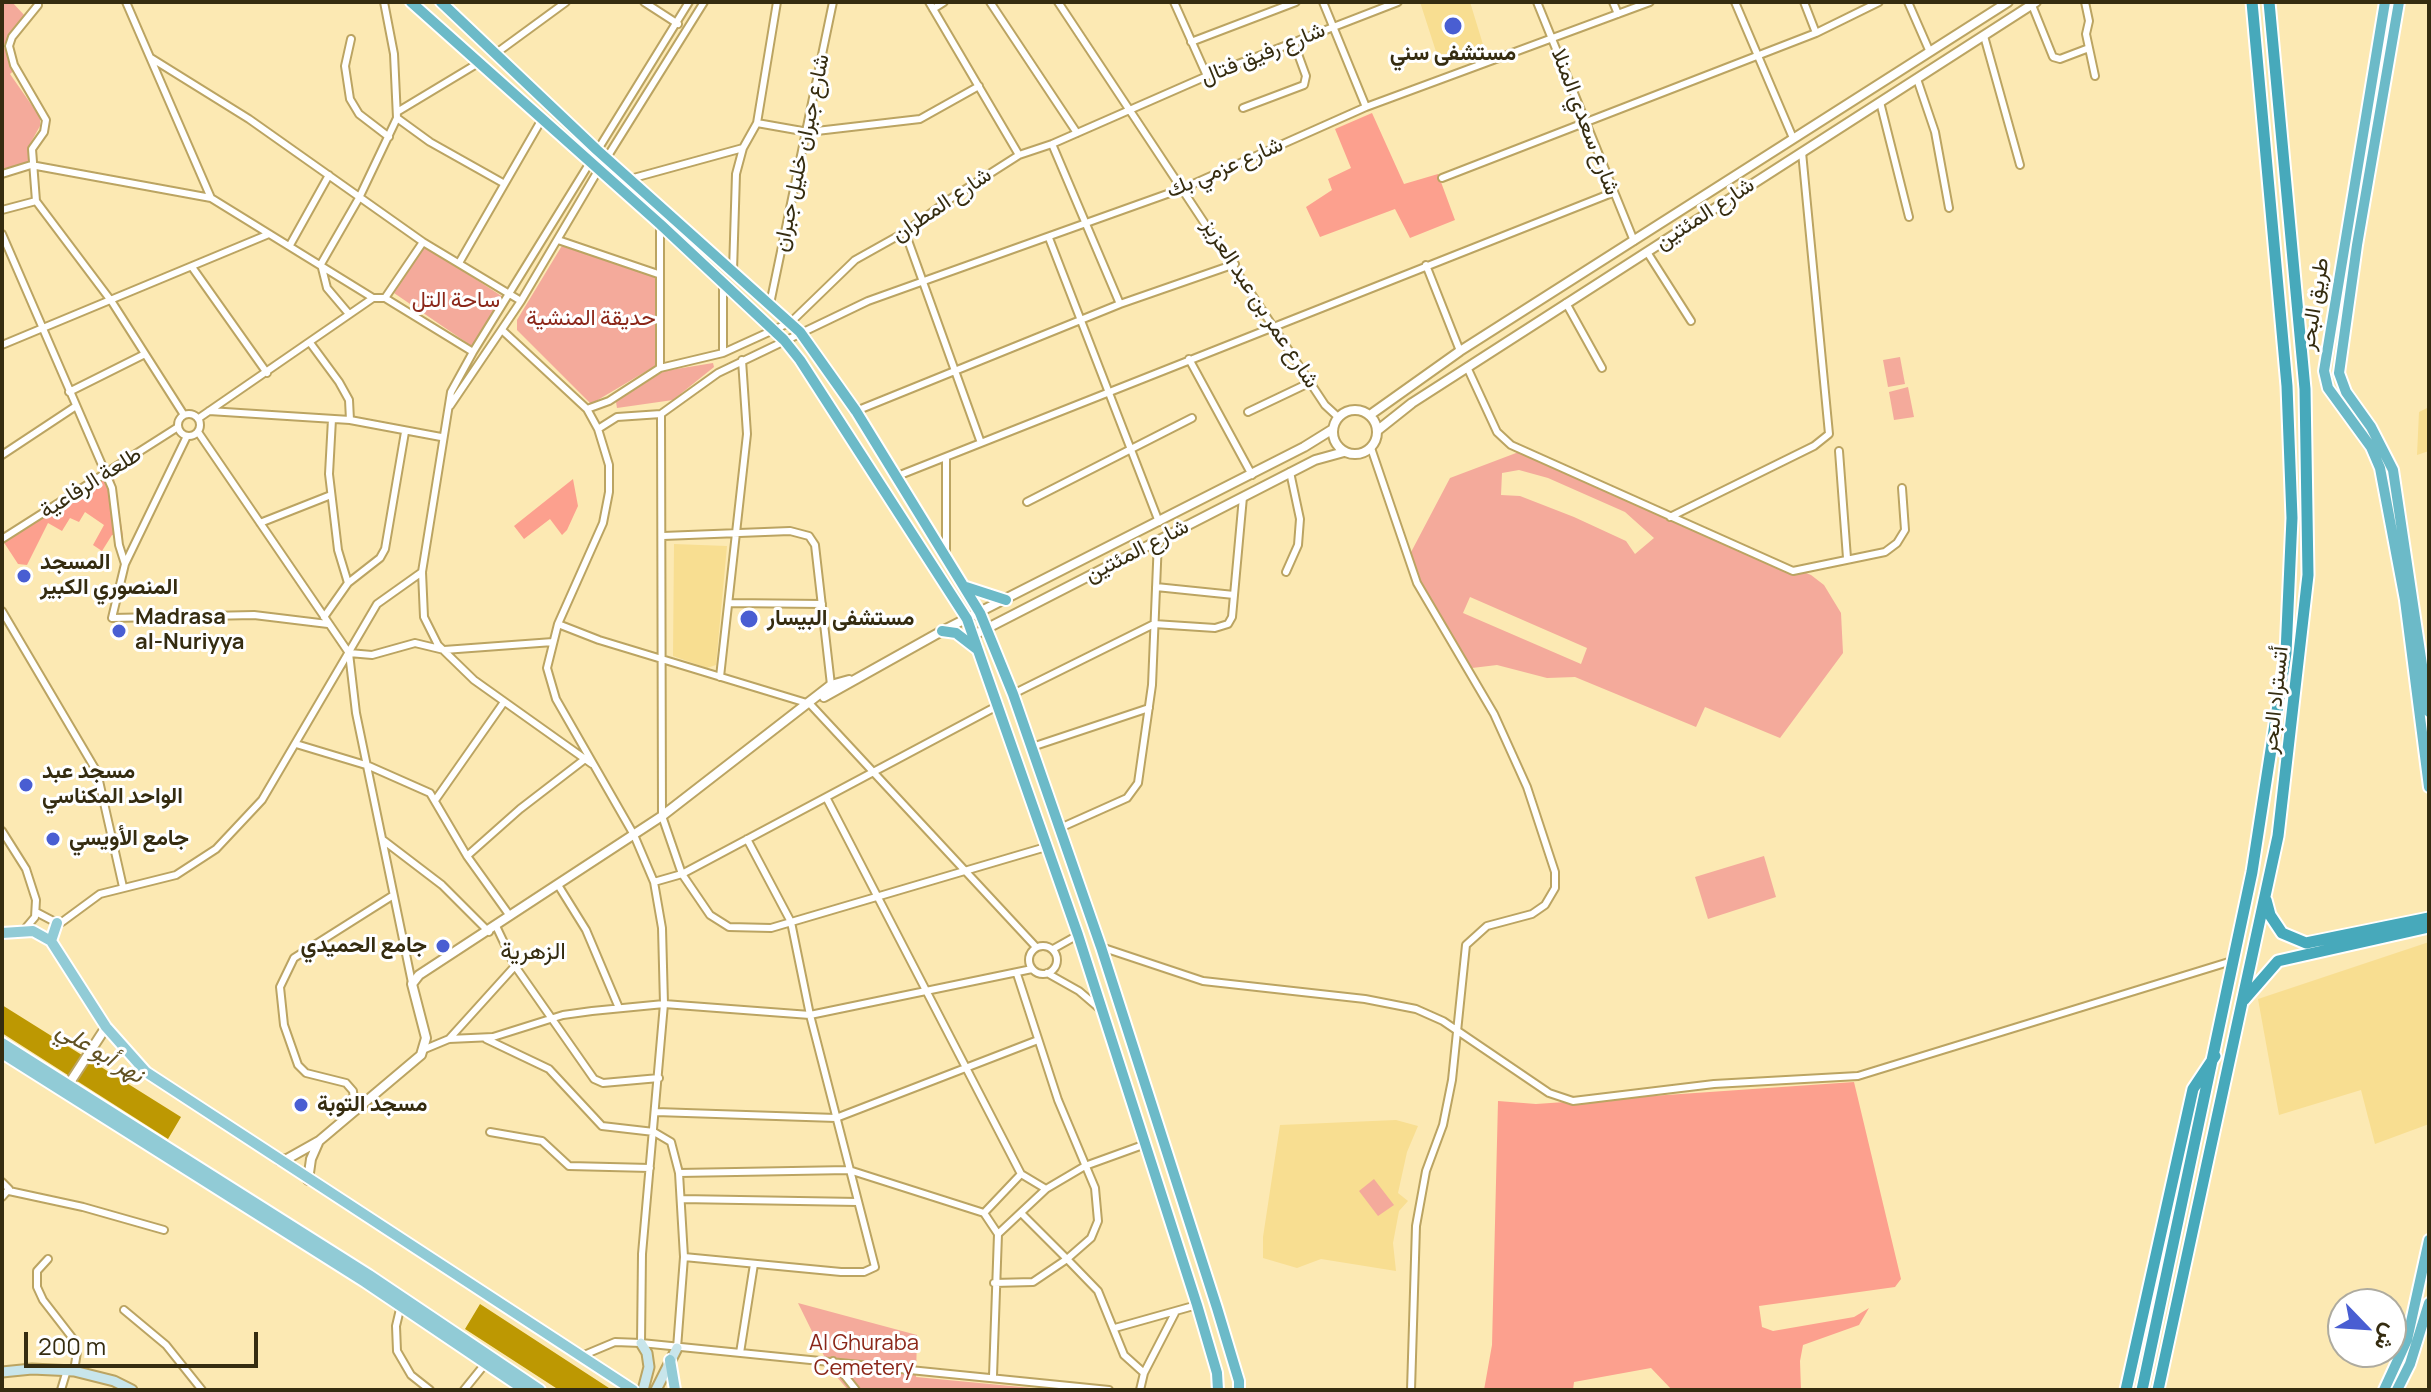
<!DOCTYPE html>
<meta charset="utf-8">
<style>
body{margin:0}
#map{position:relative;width:2431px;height:1392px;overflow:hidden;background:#fce9b3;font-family:Manrope,Vazirmatn,sans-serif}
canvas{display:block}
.frame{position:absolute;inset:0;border:4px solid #352c10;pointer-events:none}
.north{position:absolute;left:2327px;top:1288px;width:80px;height:80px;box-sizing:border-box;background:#fff;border:2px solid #aeab9f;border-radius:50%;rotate:115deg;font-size:22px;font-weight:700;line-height:32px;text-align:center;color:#352c10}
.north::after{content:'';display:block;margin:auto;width:28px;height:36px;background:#495ed2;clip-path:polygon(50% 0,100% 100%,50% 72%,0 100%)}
.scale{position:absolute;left:24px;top:1332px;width:234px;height:36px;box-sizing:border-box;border:4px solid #352c10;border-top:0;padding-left:10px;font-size:24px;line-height:28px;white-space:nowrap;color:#352c10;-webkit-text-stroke:6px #fff;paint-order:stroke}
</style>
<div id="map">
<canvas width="2431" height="1392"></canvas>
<div class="frame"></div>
<div class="north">ش</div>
<div class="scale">200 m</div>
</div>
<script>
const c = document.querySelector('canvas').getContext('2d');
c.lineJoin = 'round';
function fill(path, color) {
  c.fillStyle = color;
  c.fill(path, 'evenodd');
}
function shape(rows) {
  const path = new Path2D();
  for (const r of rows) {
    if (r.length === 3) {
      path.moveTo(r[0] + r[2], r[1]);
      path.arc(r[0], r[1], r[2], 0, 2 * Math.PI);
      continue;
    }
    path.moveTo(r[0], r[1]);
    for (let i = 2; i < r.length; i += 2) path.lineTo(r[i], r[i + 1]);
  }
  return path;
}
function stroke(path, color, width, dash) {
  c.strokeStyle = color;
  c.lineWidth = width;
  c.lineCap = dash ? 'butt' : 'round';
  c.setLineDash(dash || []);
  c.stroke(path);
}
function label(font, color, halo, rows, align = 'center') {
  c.font = font + ' Manrope,Vazirmatn,sans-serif';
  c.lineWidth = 6;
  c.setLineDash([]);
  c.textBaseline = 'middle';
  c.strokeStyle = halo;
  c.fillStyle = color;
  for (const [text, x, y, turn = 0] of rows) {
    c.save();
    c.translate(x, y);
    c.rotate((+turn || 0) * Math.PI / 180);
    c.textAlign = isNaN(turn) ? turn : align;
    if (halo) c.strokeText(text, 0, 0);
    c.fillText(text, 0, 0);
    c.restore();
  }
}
fill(shape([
 [1420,2,1470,2,1485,51,1441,67],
 [2429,407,2429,451,2417,455,2419,412],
 [674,544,727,546,716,665,707,668,673,656],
 [2429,942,2429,1124,2375,1144,2361,1090,2279,1115,2258,999],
 [1396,1120,1418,1126,1407,1152,1398,1193,1408,1201,1399,1211,1393,1243,1396,1271,1321,1259,1297,1268,1263,1258,1263,1237,1280,1125]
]), '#f8de91');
fill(shape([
 [2,2,12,2,26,17,3,46,18,67,10,74,40,117,40,126,30,144,37,165,2,172],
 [563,244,655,275,655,366,591,404,517,330,517,320],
 [425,246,503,297,473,347,394,293],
 [1900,357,1905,384,1888,387,1883,360],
 [713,363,714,367,673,400,617,408,616,402,664,371],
 [1908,387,1914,417,1894,420,1889,392],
 [1524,450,1672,520,1811,575,1824,585,1841,613,1843,653,1780,738,1705,707,1696,727,1575,677,1547,678,1497,665,1472,668,1441,623,1409,556,1450,478],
 [1519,470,1548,478,1625,512,1654,538,1635,554,1626,541,1574,517,1520,496,1501,495,1502,473],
 [1470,597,1587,648,1581,664,1463,613],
 [1764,856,1776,897,1708,919,1695,877],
 [1374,1179,1394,1205,1378,1216,1359,1191],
 [798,1303,917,1335,916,1377,1053,1390,848,1390,831,1370]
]), '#f4aa9b');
fill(shape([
 [1372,113,1404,184,1438,174,1455,220,1410,238,1395,209,1320,237,1306,207,1332,190,1328,179,1351,168,1335,129],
 [113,472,123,536,112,535,102,551,93,545,104,525,85,512,79,522,70,518,62,531,48,523,27,565,18,564,3,541],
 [573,479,578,506,567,530,562,535,550,519,524,539,514,526],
 [1854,1082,1901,1279,1895,1287,1759,1306,1762,1327,1773,1331,1854,1317,1869,1308,1859,1325,1803,1345,1800,1361,1801,1390,1672,1390,1651,1368,1574,1382,1573,1390,1484,1390,1492,1345,1498,1101,1536,1104]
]), '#fca08e');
fill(shape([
 [2,1005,181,1117,168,1139,2,1033],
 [480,1304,612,1390,559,1390,465,1329]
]), '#bd9802');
const minor = shape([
 [126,2,211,198,373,298],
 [644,2,678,24],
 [929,2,1019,155],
 [990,2,1077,133],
 [1058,2,1325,405,1338,417],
 [1174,2,1207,76],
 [1323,2,1366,107],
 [1537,2,1634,241],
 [1613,2,1618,14],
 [1735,2,1793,138],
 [1804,2,1816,33],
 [1908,2,1929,50],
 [2085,2,2089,21,2086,34,2095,76],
 [2032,5,2053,57,2060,59,2089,48],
 [933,9,944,2],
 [1984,36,2020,165],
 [351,39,345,66,350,99,359,114,389,137],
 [1191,42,1296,2],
 [495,54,566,2],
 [151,58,249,119,423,242,521,301],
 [1917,79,1935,132,1949,208],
 [1880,102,1909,217],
 [1243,108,1304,85,1306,76,1294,43],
 [397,112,480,62],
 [397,118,430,142,503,183],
 [757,123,808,132,920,119,979,86],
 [1052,144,1120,304],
 [606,159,704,2],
 [2,174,31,165,211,198],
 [1442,178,1816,33,1879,2],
 [630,179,743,148],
 [36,201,112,302,184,415],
 [2,210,36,201,32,149,44,132,46,120,14,65,9,46,12,37,38,5],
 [905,232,981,443],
 [2,234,112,488,119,545,125,564],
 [1049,238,1159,522],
 [558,240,658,274],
 [290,245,329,175],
 [1647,252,1691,321],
 [459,263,542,119],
 [1426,265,1460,351],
 [192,267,267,373],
 [733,271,736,174,743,148,757,123,777,2],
 [723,284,723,353],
 [385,298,473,352],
 [1566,303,1602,368],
 [770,304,833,2],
 [349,314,327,288,321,264,359,198,397,118,394,54,384,2],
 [502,330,587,409,598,429,609,465,609,492,603,523,558,624,547,668,556,699,634,835,654,882,662,928,664,1004,642,1254,641,1343],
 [311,344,339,382,349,400,350,420],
 [2,345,269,234],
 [1189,359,1252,475],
 [1467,367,1497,432,1511,445,1793,571,1885,552,1897,543,1905,530,1902,488],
 [660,368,660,224],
 [69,392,145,354],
 [450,406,521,301,599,169],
 [587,409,609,401,660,368,723,353,791,322,855,260,905,232,950,199,1019,155,1052,144,1207,76,1398,2],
 [209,411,350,420,441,437],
 [856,411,1120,304,1235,264],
 [1248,412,1311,382],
 [189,425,11],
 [661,414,662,816,682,874,710,915,729,927,771,928,1046,847],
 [199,418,373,298,385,298,423,242],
 [598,429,617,417,661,414,718,373,868,301,1184,188,1366,107,1650,2],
 [198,432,349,653,356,713,412,983],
 [187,436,125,564,112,618,254,615,328,624],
 [1371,448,1417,583,1494,714,1527,787,1555,872,1555,888,1545,905,1532,914,1487,926,1466,945,1452,1080,1443,1125,1426,1171,1416,1226,1411,1390],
 [1839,451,1847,558],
 [2,455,76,406],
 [946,457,946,555],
 [895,477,1612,193],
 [1027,502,1192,418],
 [1670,517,1814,446,1829,434,1802,152],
 [260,523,331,495],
 [663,536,790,531,809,536,815,545,831,685],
 [2,539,178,427],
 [1286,572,1298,545,1300,519,1290,472],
 [348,583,380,558,385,549,405,432],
 [1156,587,1234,595],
 [730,603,822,604],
 [2,611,97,772,123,887],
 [324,617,348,583,338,550,329,474,332,419],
 [558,624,599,640,810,704,1036,947],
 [349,653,372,655,415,643,444,650,553,642],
 [720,677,747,434,742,360],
 [1013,694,1154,624,1215,628,1228,624,1232,617,1243,497],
 [296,744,369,766,430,793,467,856,510,916],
 [1032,747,1149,708],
 [592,764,474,680,438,645,424,617,422,572,451,392,473,352,689,2],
 [436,799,504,702],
 [827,799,1021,1174,1046,1189],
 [1060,828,1127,798,1138,783,1152,685,1158,540],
 [2,831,26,869,36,900,35,917,24,930],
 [383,840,442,885,489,932],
 [467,856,520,809,585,759],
 [654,882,682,874,999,705],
 [558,885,586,930,619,1008],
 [36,912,57,923,62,922,100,894,176,875,216,849,262,800,377,604,422,572],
 [496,926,515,966,594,1079,603,1083,659,1078],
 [1043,960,14],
 [1101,947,1203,981,1365,999,1416,1009,1443,1021,1549,1093,1573,1101,1714,1084,1858,1076,2232,961],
 [1053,949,1078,935],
 [1047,973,1079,991,1100,1009],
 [1017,974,1058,1100,1095,1188,1098,1221,1091,1238,1067,1259,1021,1213],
 [449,1039,515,966],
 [486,1039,549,1069,602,1126,654,1132,671,1142,679,1173,684,1257,677,1348],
 [425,1049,449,1039,493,1037,563,1015,592,1011,664,1004,810,1015,1032,969],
 [355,1110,353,1091,346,1083,306,1073,298,1065,284,1025,280,987,294,958,392,896],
 [656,1112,836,1118,1038,1040],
 [490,1132,542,1141,569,1166,650,1168],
 [679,1173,849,1170,984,1213,998,1234,993,1376],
 [2,1182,9,1189,2,1197],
 [9,1191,83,1207,164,1230],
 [681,1199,858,1202],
 [984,1213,1021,1174],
 [998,1234,1046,1189,1085,1166,1143,1145],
 [684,1257,841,1272,864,1272,875,1267,810,1015,791,922,747,839],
 [48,1259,37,1271,37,1287,43,1300,74,1340,77,1352,74,1371],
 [994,1283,1033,1282,1067,1259,1098,1291,1124,1355,1144,1373,1140,1390],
 [401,1305,396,1326,397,1351,411,1375,430,1390],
 [124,1310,166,1345,202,1390],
 [1115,1328,1197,1305],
 [740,1353,754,1264],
 [584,1355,615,1342,641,1343,1109,1390],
 [833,1361,856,1390],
 [1144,1373,1175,1313],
 [61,1390,67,1370],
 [464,1390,485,1364]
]);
const tertiary = shape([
 [1355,432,22],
 [1370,415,1460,351,2008,2],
 [1378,430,1412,403,2036,2],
 [974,635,1315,460,1344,452],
 [824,697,942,631,1304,447,1333,429],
 [65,1090,106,1027],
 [279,1160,287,1159,319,1141,421,1055,426,1038,412,984,419,975,662,816,831,685,849,680],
 [308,1180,311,1159,318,1143]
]);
const secondary = shape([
 [641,1343,647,1353,649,1367,643,1390],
 [2,1372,32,1369,74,1371,114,1381,132,1390],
 [656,1390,677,1348]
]);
const primary = shape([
 [2,933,33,931,51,941,106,1027,146,1072,633,1390],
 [51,941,57,923],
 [2,1043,369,1275,540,1390],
 [2,1053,365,1282,525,1390],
 [670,1360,675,1390]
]);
const trunk = shape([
 [411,2,660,224,784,340,800,360,967,619,1078,935,1197,1305,1217,1373,1218,1390],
 [441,2,597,150,800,332,856,411,980,613,1013,694,1101,947,1217,1308,1239,1381,1239,1390],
 [2385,2,2324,371,2328,388,2371,447,2380,468,2405,600,2429,787],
 [2399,2,2357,245,2339,373,2346,392,2371,427,2393,470,2429,712],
 [966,587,1006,600],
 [942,631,956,633,978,650],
 [2384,1390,2407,1340,2429,1240],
 [2397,1390,2410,1364,2429,1303]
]);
const motorway = shape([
 [2266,900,2270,915,2282,933,2306,943,2429,918],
 [2244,1000,2278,961,2429,927],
 [2126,1390,2193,1089,2215,1056],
 [2142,1390,2252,872,2286,653,2292,518,2287,386,2252,2],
 [2158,1390,2278,836,2308,575,2305,389,2269,2]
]);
stroke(minor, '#bba462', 10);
stroke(tertiary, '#bba462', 12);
stroke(secondary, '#bba462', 13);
stroke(primary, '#fff', 14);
stroke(trunk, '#fff', 14);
stroke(motorway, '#fff', 15);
stroke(minor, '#fff', 6);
stroke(tertiary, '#fff', 8);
stroke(secondary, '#c8e5eb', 9);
stroke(primary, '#91cbd6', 10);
stroke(trunk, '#6cbac8', 10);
stroke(motorway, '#47a9bb', 11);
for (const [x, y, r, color] of [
 [1453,26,10,"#495ed2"],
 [24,576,8,"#495ed2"],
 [749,619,10,"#495ed2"],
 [119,631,8,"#495ed2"],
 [26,785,8,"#495ed2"],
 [53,839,8,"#495ed2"],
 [443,946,8,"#495ed2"],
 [301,1105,8,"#495ed2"]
]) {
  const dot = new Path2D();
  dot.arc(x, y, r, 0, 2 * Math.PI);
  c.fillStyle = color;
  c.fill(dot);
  stroke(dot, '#fff', 3);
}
label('22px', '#352c10', '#fff', [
 ["شارع رفيق فتال",1263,54,-22],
 ["شارع سعدي المنلا",1585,122,69],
 ["شارع جبران خليل جبران",802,153,-78],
 ["شارع عزمي بك",1225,168,-23],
 ["شارع المطران",942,205,-34],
 ["شارع المئتين",1705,214,-33],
 ["شارع عمر بن عبد العزيز",1260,304,57],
 ["طريق البحر",2315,304,-81],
 ["طلعة الرفاعية",91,483,-32],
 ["شارع المئتين",1137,551,-27],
 ["أتستراد البحر",2276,700,-84]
]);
label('bold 22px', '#352c10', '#fff', [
 ["مستشفى سني",1453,54,"center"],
 ["المسجد",40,563],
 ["المنصوري الكبير",40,588],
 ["Madrasa",135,618],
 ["al-Nuriyya",135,643],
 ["مستشفی البيسار",767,619],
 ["مسجد عبد",42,772],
 ["الواحد المكناسي",42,797],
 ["جامع الأويسي",69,839],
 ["جامع الحميدي",427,946,"right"],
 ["مسجد التوبة",317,1105]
], 'left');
label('22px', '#8b2719', '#fff', [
 ["ساحة التل",456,301],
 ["حديقة المنشية",591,319],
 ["Al Ghuraba",864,1344],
 ["Cemetery",864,1369]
]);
label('24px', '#352c10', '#fff', [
 ["الزهرية",533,952]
]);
label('italic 24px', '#615122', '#fff', [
 ["نهر أبو علي",100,1053,31]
]);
</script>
